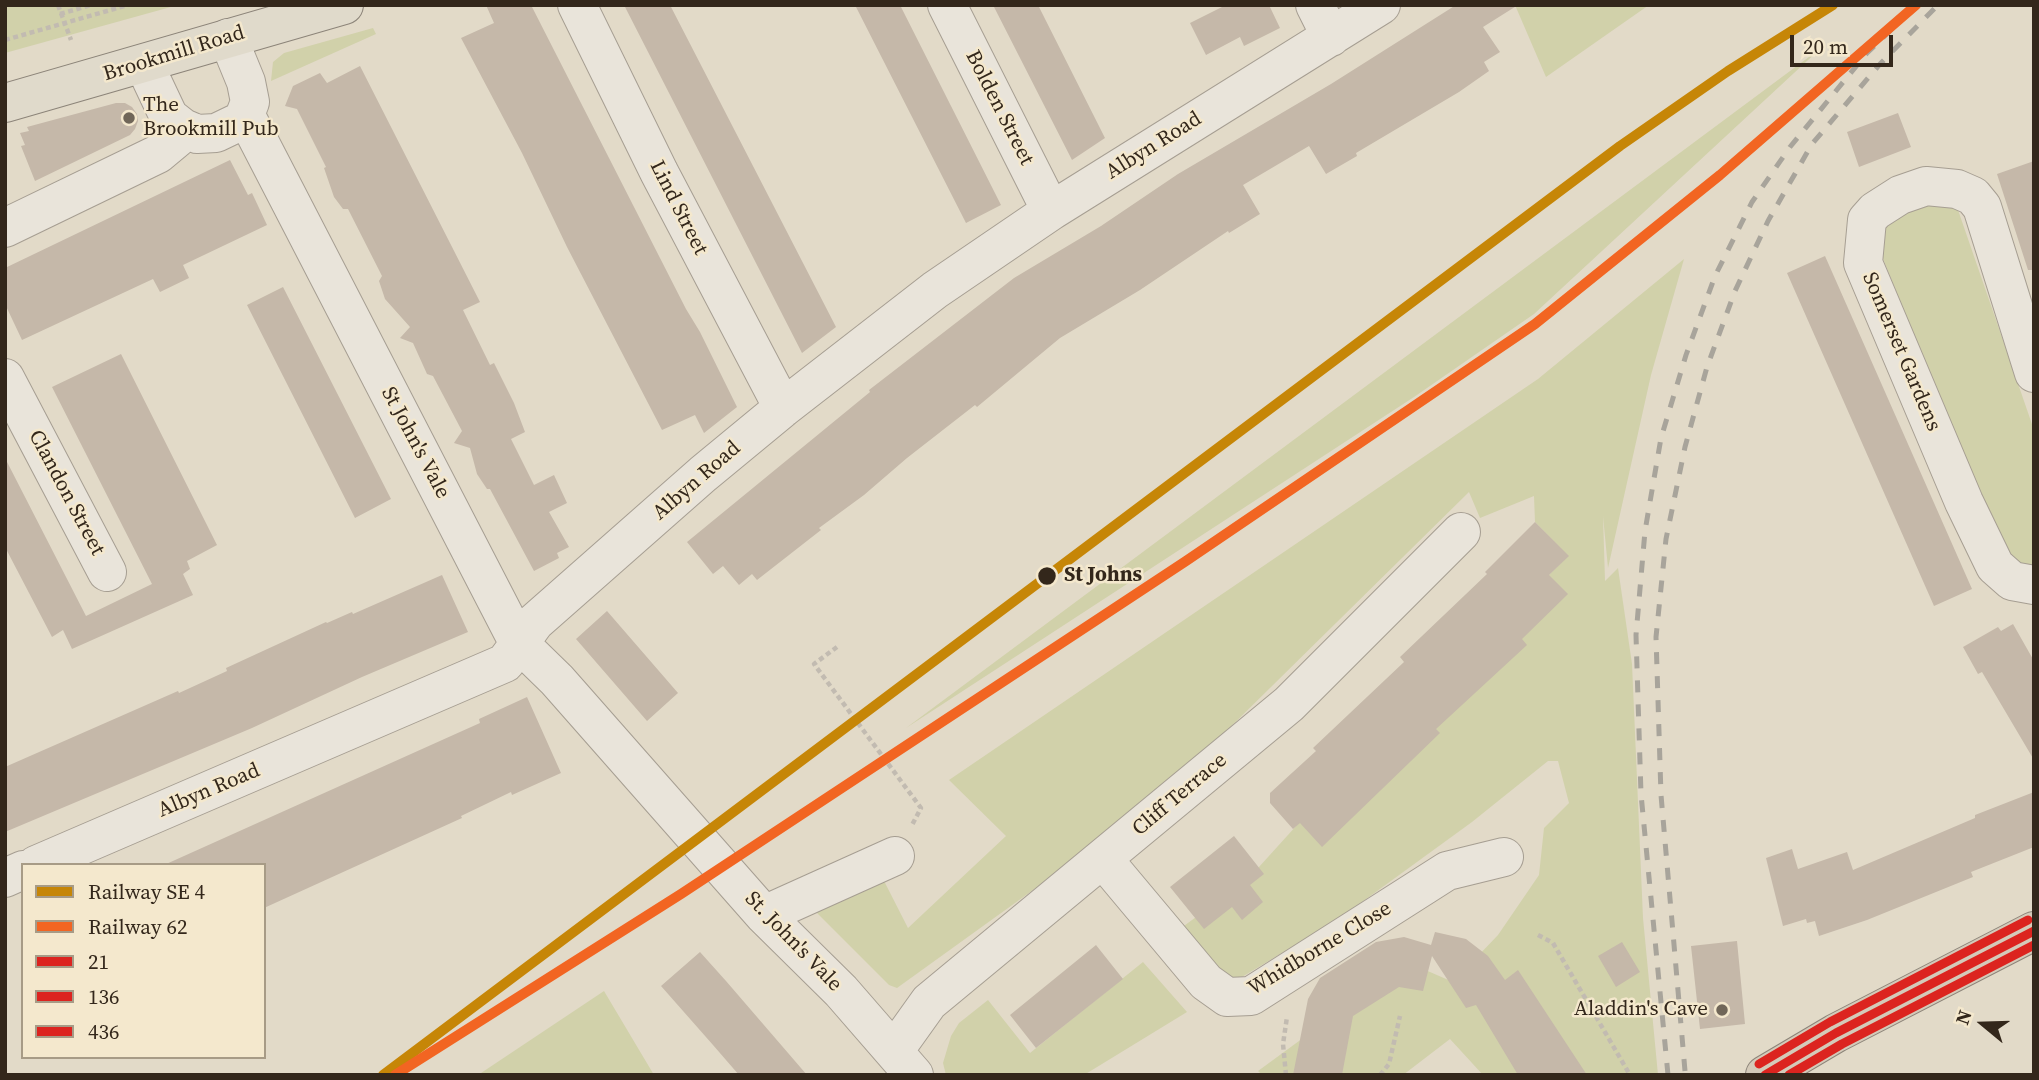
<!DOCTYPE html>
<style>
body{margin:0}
#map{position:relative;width:2039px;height:1080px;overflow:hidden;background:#e2dac8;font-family:"Source Serif 4",serif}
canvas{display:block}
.frame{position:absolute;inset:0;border:7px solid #33271b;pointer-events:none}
.legend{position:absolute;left:21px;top:863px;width:245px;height:196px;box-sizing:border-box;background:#f4e8cd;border:2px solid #a79b86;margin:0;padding:9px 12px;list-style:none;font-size:21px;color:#33271b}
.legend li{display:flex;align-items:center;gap:14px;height:35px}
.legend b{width:35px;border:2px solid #a79b86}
.north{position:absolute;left:1948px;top:989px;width:70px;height:70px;-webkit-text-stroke:5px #f4e8cd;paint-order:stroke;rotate:289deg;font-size:19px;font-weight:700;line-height:28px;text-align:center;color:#33271b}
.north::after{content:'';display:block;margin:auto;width:24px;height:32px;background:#33271b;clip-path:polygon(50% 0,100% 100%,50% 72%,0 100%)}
.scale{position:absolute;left:1790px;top:35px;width:103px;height:32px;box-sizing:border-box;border:4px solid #33271b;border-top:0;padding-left:9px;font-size:21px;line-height:24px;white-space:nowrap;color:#33271b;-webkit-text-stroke:5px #f4e8cd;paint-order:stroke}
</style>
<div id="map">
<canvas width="2039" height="1080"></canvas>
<div class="frame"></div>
<ul class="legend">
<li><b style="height:9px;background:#c68607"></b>Railway SE 4</li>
<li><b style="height:9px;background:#f26522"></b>Railway 62</li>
<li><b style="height:9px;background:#dc241f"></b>21</li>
<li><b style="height:9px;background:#dc241f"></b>136</li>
<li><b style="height:9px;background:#dc241f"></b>436</li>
</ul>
<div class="north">N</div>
<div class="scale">20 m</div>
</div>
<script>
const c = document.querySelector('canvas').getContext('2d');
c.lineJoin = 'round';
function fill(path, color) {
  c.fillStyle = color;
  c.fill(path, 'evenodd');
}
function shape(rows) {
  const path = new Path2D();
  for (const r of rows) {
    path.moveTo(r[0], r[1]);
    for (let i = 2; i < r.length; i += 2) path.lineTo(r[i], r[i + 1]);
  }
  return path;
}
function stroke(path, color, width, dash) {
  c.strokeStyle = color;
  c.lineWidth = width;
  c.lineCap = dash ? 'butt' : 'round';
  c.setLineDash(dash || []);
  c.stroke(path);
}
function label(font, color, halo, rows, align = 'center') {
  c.font = font + ' "Source Serif 4",serif';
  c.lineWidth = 5;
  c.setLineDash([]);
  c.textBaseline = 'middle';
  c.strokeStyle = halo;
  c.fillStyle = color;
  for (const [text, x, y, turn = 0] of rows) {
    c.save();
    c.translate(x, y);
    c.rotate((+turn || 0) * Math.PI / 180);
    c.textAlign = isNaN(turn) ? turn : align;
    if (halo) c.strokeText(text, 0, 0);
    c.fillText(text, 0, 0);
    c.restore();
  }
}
fill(shape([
 [5,5,178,5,5,53],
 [1515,5,1649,5,1546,77],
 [373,28,376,34,271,81,273,62,284,53],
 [1821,48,1534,314,1414,397,906,728],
 [1943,199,1958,210,2034,430,2034,572,2026,572,1998,547,1878,246,1893,210],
 [1684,259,1651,375,1608,568,1603,516,1605,581,1618,568,1632,664,1643,918,1658,1075,1483,1075,1450,1039,1403,1075,1262,1075,1258,1071,1407,962,1453,982,1498,935,1539,875,1544,828,1569,803,1558,761,1548,761,1472,822,1340,918,1227,986,1173,934,1249,878,1297,825,1568,556,1535,522,1534,496,1480,518,1469,492,1205,752,1040,885,897,988,889,985,803,899,882,877,908,928,1006,836,949,780,1538,379],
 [1143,962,1187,1012,1084,1075,946,1075,943,1063,951,1036,959,1023,988,1000,1030,1053],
 [604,991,654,1075,478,1075]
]), '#d1d1aa');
fill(shape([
 [486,5,531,5,686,309,700,332,737,407,704,433,695,415,662,430,567,247,522,153,461,38,494,23],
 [624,5,670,5,836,327,802,353],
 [855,5,900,5,1001,205,966,223],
 [993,5,1038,5,1105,138,1072,160],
 [1226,5,1269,5,1280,28,1244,46,1240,37,1206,55,1190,23],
 [1456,5,1518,5,1483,27,1500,52,1484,62,1489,71,1459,92,1356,153,1357,156,1326,174,1309,146,1243,185,1260,214,1229,233,1228,231,1140,290,1060,338,977,407,975,405,907,458,864,495,819,528,821,530,757,580,752,574,739,585,723,566,713,574,687,542,870,392,869,390,1014,278,1101,226,1178,174,1331,84],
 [360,66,480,302,463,310,490,365,494,363,514,403,525,432,511,439,534,485,554,475,567,503,549,512,569,547,557,553,559,558,534,571,490,489,487,489,477,474,470,448,454,443,462,431,433,376,427,374,413,343,400,338,410,327,385,299,379,281,382,276,348,209,343,209,334,197,324,168,326,167,297,109,285,106,293,86,320,73,327,83],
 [116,103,125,103,132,107,137,114,138,121,135,129,130,135,35,181,21,146,25,145,20,133,29,131,27,127],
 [1898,113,1911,147,1859,167,1847,132],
 [230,160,248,195,252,193,267,225,183,265,189,278,160,292,153,279,22,340,5,304,5,268],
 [2034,161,2034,270,2028,270,1997,174],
 [1825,256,1972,589,1934,606,1787,273],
 [283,287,391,499,355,518,247,305],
 [121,354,217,545,187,561,190,569,183,574,193,595,72,649,63,630,52,637,5,547,5,458,86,616,152,584,52,387],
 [1535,522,1569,556,1549,575,1568,594,1522,639,1527,645,1436,729,1440,733,1322,847,1300,823,1293,829,1270,803,1270,793,1316,751,1313,748,1404,662,1400,657,1487,574,1485,572],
 [442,575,468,632,362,677,252,728,5,832,5,767,178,691,179,693,227,671,226,668,326,622,327,623,352,612,353,614],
 [607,611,678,693,647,721,576,639],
 [2013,624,2034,661,2034,760,1982,672,1978,674,1963,647,1998,627,2001,631],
 [527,697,561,773,512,795,511,792,461,816,462,818,264,908,264,865,164,865,451,736,480,723,479,719],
 [2034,792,2034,847,1971,872,1973,877,1867,920,1819,936,1815,921,1807,923,1806,919,1783,926,1766,858,1792,849,1798,869,1847,852,1853,870,1975,818,1975,815],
 [1234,836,1264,874,1250,885,1263,902,1242,920,1232,907,1204,929,1170,887],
 [1435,932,1466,939,1488,956,1505,980,1518,970,1587,1075,1518,1075,1476,1005,1466,1008,1432,956,1423,991,1399,987,1353,1016,1342,1075,1293,1075,1308,999,1320,978,1376,942,1404,937,1431,945],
 [1737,941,1745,1024,1700,1029,1691,946],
 [1622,942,1640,972,1616,987,1598,956],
 [1096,945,1123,979,1036,1048,1010,1015],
 [700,952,726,981,807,1075,739,1075,713,1045,661,986]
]), '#c5b8a9');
const minor = shape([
 [577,5,659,172,783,408],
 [947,5,1051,211],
 [1315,5,1331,37],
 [144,64,169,117,183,128,197,134,216,133,243,120,250,102,246,82,228,38],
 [246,116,518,642,557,680,764,915,841,991,914,1075],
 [5,228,158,154,176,139,183,128],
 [2034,373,1982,207,1973,196,1957,189,1926,186,1900,195,1875,211,1867,220,1863,263,1964,502,1995,566,2012,581,2034,585],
 [5,378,107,572],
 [1103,859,1206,982,1227,997,1251,996,1447,871,1504,857],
 [36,865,505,663,535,622,703,474,783,408,935,290,1051,211,1381,5],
 [5,878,23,870],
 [764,915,895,856],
 [894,1051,929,1002,1289,704,1461,532]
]);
const major = shape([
 [5,103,344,5]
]);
const highway = shape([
 [1765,1075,1836,1033,2034,931]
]);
stroke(minor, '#a69e92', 40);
stroke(major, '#8c8479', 40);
stroke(highway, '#8c8479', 40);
stroke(shape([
 [58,5,71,40],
 [60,14,91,5],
 [5,40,128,5],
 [837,647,814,664,921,808,912,825],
 [1538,935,1553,943,1630,1075],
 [1286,1075,1283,1044,1287,1017],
 [1380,1075,1389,1064,1400,1016]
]), '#c2bbb1', 4.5, [5, 3.5]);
stroke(minor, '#e9e4da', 38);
stroke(major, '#e0dacb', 38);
stroke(highway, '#d4cab9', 38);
stroke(shape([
 [1685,1071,1661,795,1656,637,1666,539,1685,447,1707,367,1735,291,1768,221,1812,144,1880,64,1938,5],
 [1668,1075,1641,794,1636,635,1645,531,1661,438,1686,355,1715,276,1752,202,1790,147,1867,53,1917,5]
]), '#a8a49b', 5, [12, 12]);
stroke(shape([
 [1765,1075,1836,1033,2034,931]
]), '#dc241f', 9);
stroke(shape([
 [1789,1075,1842,1044,2034,945]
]), '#dc241f', 9);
stroke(shape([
 [1759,1064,1830,1022,2028,920]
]), '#dc241f', 9);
stroke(shape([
 [383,1075,1620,146,1728,71,1833,5]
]), '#c68607', 10);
stroke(shape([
 [395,1075,681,894,1186,561,1535,324,1720,175,1916,5]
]), '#f26522', 10);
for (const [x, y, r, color] of [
 [129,118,7,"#706658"],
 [1047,576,10,"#33271b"],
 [1722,1010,7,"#706658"]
]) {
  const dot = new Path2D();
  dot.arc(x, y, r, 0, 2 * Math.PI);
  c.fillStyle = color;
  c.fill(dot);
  stroke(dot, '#f4e8cd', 2.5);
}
label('21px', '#33271b', '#f4e8cd', [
 ["Brookmill Road",174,54,-17],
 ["Bolden Street",999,108,63],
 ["Albyn Road",1154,146,-32],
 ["Lind Street",678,208,63],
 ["Somerset Gardens",1901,352,67],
 ["St John's Vale",415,443,62],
 ["Albyn Road",697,481,-41],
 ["Clandon Street",66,493,62],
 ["Albyn Road",209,791,-23],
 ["Cliff Terrace",1180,795,-40],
 ["St. John's Vale",793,942,46],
 ["Whidborne Close",1320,949,-31]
]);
label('21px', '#33271b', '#f4e8cd', [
 ["The",143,106],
 ["Brookmill Pub",143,130],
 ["Aladdin's Cave",1708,1010,"right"]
], 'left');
label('bold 21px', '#33271b', '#f4e8cd', [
 ["St Johns",1064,576]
], 'left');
</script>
